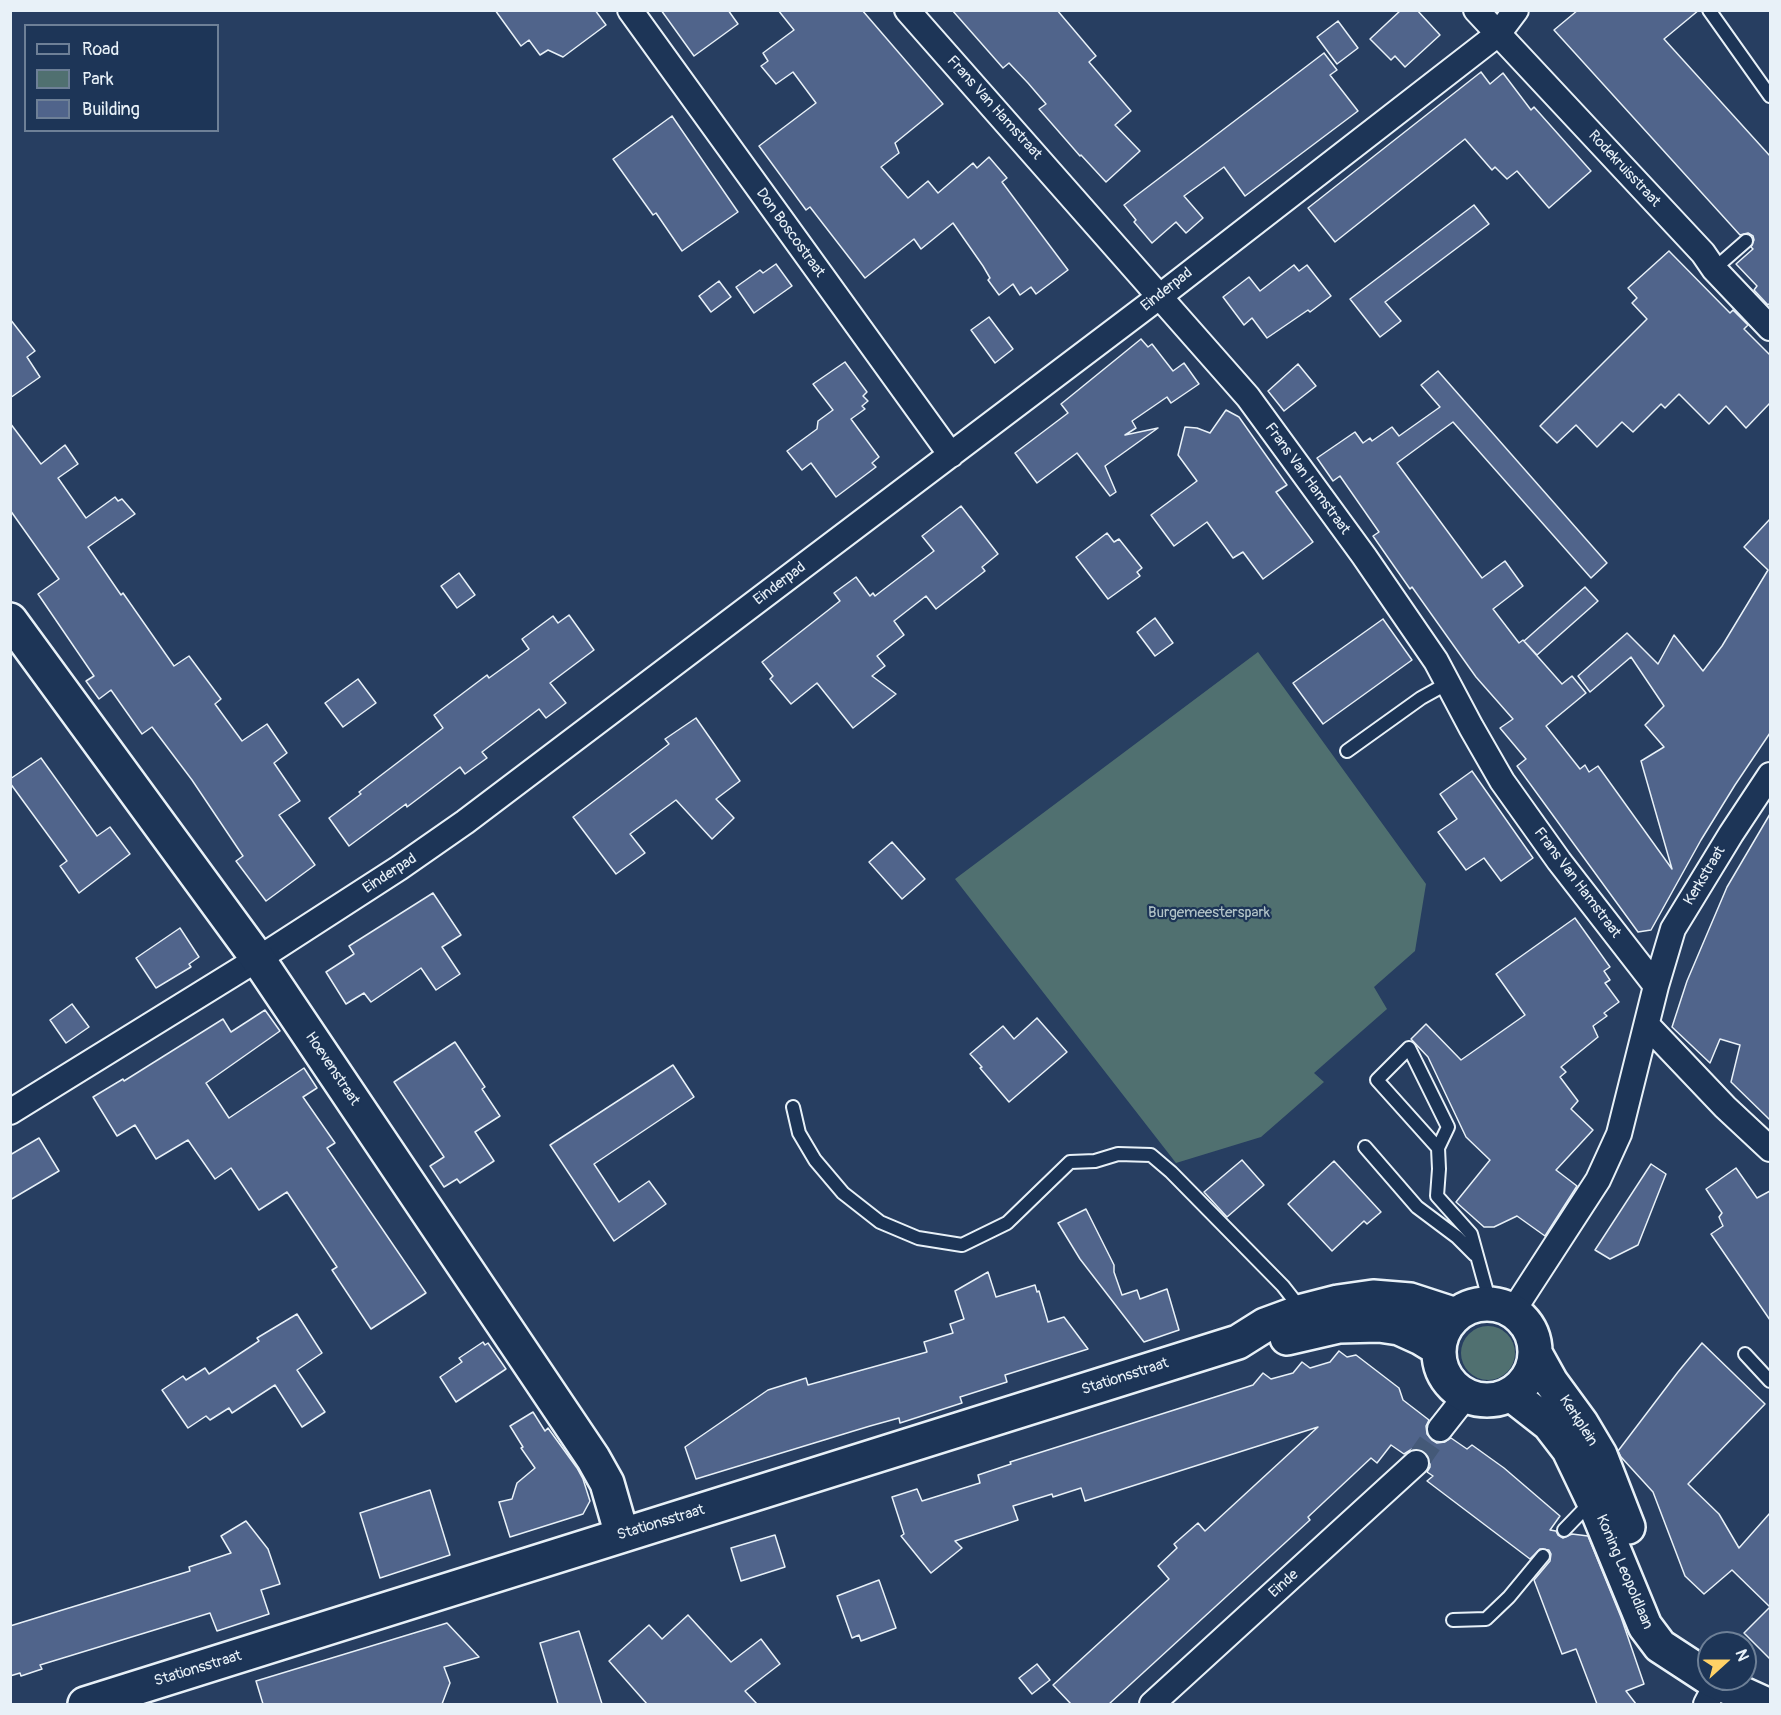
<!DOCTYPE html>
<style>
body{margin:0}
#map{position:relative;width:1781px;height:1715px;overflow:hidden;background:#273e61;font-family:Pangolin,sans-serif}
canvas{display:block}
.frame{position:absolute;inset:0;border:12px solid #e8f1f8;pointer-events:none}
.legend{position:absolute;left:24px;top:24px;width:195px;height:108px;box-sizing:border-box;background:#1d3557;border:2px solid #6e8097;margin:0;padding:8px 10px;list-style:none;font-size:18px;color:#e8f1f8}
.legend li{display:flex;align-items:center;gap:12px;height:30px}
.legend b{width:30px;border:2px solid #6e8097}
.north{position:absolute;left:1697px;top:1631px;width:60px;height:60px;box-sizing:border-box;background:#1d3557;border:2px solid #6e8097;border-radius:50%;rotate:69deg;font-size:16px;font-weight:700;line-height:24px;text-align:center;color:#e8f1f8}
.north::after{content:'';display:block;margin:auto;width:21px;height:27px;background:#ffd166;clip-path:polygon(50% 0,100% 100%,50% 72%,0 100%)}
</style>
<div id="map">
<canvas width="1781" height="1715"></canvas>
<div class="frame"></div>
<ul class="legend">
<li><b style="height:8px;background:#1d3557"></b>Road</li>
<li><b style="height:16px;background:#507070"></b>Park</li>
<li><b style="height:16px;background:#50648b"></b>Building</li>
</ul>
<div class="north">N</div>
</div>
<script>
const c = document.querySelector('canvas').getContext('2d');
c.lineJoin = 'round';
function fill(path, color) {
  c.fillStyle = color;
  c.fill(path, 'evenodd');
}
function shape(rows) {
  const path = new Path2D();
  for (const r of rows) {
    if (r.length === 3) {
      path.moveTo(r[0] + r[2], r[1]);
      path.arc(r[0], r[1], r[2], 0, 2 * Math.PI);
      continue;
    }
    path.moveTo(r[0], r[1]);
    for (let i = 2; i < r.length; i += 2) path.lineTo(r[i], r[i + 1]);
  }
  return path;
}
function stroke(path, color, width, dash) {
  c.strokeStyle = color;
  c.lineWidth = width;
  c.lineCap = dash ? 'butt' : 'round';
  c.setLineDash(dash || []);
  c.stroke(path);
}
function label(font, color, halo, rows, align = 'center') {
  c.font = font + ' Pangolin,sans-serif';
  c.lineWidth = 4.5;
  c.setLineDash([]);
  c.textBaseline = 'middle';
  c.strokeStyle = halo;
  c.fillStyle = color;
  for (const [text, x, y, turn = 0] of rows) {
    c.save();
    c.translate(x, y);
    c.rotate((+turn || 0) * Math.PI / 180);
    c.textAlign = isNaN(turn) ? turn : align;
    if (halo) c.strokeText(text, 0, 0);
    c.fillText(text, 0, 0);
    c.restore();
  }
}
fill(shape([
 [1258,652,1426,884,1415,951,1374,987,1387,1009,1314,1073,1324,1082,1261,1137,1176,1163,955,879],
 [1488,1353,27]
]), '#507070');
const building = shape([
 [495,10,595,10,606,25,563,57,548,50,540,55,529,40,521,46,495,10],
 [661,10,728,10,738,24,694,56,661,10],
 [778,10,862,10,943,104,895,143,899,153,881,167,908,198,928,181,938,193,973,163,977,168,989,157,1007,178,1002,182,1068,270,1036,294,1031,287,1020,295,1013,284,999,295,988,280,990,278,983,266,953,223,921,249,914,239,865,278,810,207,806,210,759,146,816,103,793,72,776,84,761,66,768,61,763,53,794,30,778,10],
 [952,10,1057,10,1096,56,1089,62,1131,111,1115,125,1140,151,1106,182,1081,155,1080,156,1039,109,1046,104,1028,83,1009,63,1003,68,952,10],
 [1401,10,1417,10,1440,35,1405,67,1395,56,1391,60,1370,39,1401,10],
 [1578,10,1699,10,1664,39,1770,156,1770,303,1768,305,1754,290,1757,286,1736,264,1753,249,1751,247,1754,240,1753,236,1748,233,1740,235,1554,30,1578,10],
 [1338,21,1358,48,1337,64,1317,37,1338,21],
 [1324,53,1337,70,1330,75,1358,111,1245,196,1224,167,1184,196,1203,218,1186,233,1176,222,1152,243,1134,222,1136,220,1124,205,1324,53],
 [1481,72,1490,84,1503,73,1531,110,1534,107,1591,171,1549,208,1517,171,1507,179,1495,167,1492,170,1465,139,1335,242,1308,208,1481,72],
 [672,116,738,212,682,251,656,213,653,215,613,159,672,116],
 [1474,205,1489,224,1385,302,1401,321,1380,337,1350,299,1474,205],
 [1669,251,1730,313,1733,310,1748,325,1744,329,1770,355,1770,403,1746,428,1726,406,1709,424,1679,394,1665,408,1661,404,1633,432,1622,422,1597,447,1576,425,1557,443,1540,426,1647,319,1632,303,1637,298,1628,288,1669,251],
 [776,264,792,286,754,313,736,287,760,270,763,273,776,264],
 [1294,265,1299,271,1307,265,1331,296,1310,312,1308,310,1267,338,1252,318,1244,325,1223,297,1249,277,1260,291,1294,265],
 [719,281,731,297,711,312,699,296,719,281],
 [989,317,1013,349,995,363,971,330,989,317],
 [10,319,35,351,27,357,40,377,10,398,10,319],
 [1141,339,1148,347,1152,344,1173,371,1184,363,1199,384,1171,403,1167,397,1132,421,1136,428,1125,435,1158,428,1105,466,1116,492,1110,496,1077,453,1037,483,1015,453,1068,413,1061,404,1141,339],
 [845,362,867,392,863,396,868,401,862,406,865,409,851,419,879,457,872,463,876,467,836,497,811,463,802,470,787,451,817,429,818,421,833,410,813,384,845,362],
 [1298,364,1316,386,1284,411,1268,391,1298,364],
 [1438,371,1607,563,1591,578,1453,422,1397,463,1482,578,1505,561,1523,586,1493,609,1519,643,1523,640,1562,684,1572,676,1586,693,1546,726,1580,769,1585,765,1589,772,1598,766,1672,869,1641,761,1664,747,1645,725,1664,706,1631,657,1590,692,1578,676,1627,633,1658,664,1674,635,1703,671,1722,646,1768,570,1744,547,1770,519,1770,733,1735,785,1701,840,1651,930,1638,932,1517,766,1526,759,1500,728,1513,719,1476,677,1412,587,1410,589,1389,559,1373,536,1379,532,1340,476,1333,481,1317,458,1355,432,1363,443,1370,438,1372,441,1392,427,1399,436,1440,407,1421,385,1438,371],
 [1226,410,1239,417,1287,485,1276,492,1313,542,1263,579,1243,552,1233,558,1207,522,1174,546,1151,515,1197,481,1178,455,1185,427,1197,428,1210,433,1226,410],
 [10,423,41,464,65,445,78,464,58,478,86,518,115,497,118,501,122,499,135,514,88,547,121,595,123,593,174,666,189,656,221,699,215,704,242,741,267,724,287,753,274,763,300,801,279,815,315,865,266,901,236,861,243,856,192,780,152,727,142,734,111,690,99,699,86,681,94,676,38,594,59,579,10,510,10,423],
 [961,506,998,554,982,567,985,571,936,609,926,596,894,621,904,635,877,656,885,666,872,676,896,694,853,728,817,683,791,704,770,679,773,676,762,662,840,601,834,593,856,577,870,596,873,593,875,596,934,551,922,536,961,506],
 [1107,533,1114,542,1119,539,1142,568,1137,572,1140,576,1108,599,1076,557,1107,533],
 [459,573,475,595,457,608,441,586,459,573],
 [1585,587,1598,601,1537,655,1524,641,1585,587],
 [569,615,594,650,550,683,566,703,546,718,539,709,482,752,487,758,465,774,460,767,407,807,406,804,349,846,329,818,361,794,359,792,443,728,434,715,487,675,489,678,529,649,522,639,553,616,558,623,569,615],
 [1155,618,1173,643,1155,656,1137,632,1155,618],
 [1383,619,1412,660,1323,724,1293,683,1383,619],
 [358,679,376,703,343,727,325,703,358,679],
 [696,718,740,781,716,799,734,818,712,839,676,800,630,834,645,853,616,874,573,817,669,744,665,739,696,718],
 [41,758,97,836,110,827,130,854,79,893,60,866,67,861,10,783,10,779,41,758],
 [1472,771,1533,858,1501,881,1484,858,1466,870,1438,832,1457,819,1440,794,1472,771],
 [1770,814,1770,1120,1731,1082,1740,1045,1720,1039,1710,1063,1672,1027,1687,981,1727,887,1770,814],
 [892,842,925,879,902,899,869,862,892,842],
 [433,893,461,935,442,947,460,974,436,990,421,968,371,1002,364,993,346,1004,326,972,354,954,349,946,433,893],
 [1575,918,1610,967,1604,971,1610,980,1605,983,1619,1002,1604,1013,1607,1016,1593,1026,1598,1037,1561,1067,1566,1072,1560,1077,1578,1101,1571,1109,1593,1130,1556,1170,1577,1186,1545,1236,1517,1216,1494,1227,1484,1227,1456,1202,1490,1160,1466,1137,1428,1057,1411,1039,1426,1024,1461,1060,1525,1015,1496,974,1575,918],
 [180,928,199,957,189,964,191,967,156,988,136,958,180,928],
 [72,1004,89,1027,66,1043,50,1020,72,1004],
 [265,1010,280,1031,206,1083,229,1118,304,1068,317,1088,303,1097,335,1143,327,1148,426,1293,371,1329,332,1270,337,1267,287,1192,259,1210,231,1168,215,1179,188,1140,156,1159,135,1125,117,1136,93,1097,123,1079,124,1081,223,1019,231,1032,265,1010],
 [1037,1018,1067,1052,1009,1102,980,1068,982,1067,970,1054,1003,1026,1014,1039,1037,1018],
 [455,1042,485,1087,482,1089,500,1116,475,1132,494,1161,460,1183,457,1179,444,1187,430,1166,444,1157,394,1082,455,1042],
 [673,1065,694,1097,594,1164,619,1202,649,1181,666,1204,614,1241,550,1145,673,1065],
 [39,1138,59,1171,10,1200,10,1155,39,1138],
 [1242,1160,1264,1185,1227,1217,1204,1192,1242,1160],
 [1334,1161,1381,1212,1367,1224,1364,1221,1332,1251,1288,1204,1334,1161],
 [1651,1164,1666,1174,1638,1245,1610,1259,1595,1250,1651,1164],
 [1736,1168,1757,1198,1770,1191,1770,1320,1711,1234,1723,1226,1719,1217,1722,1213,1706,1189,1736,1168],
 [1086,1209,1114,1265,1114,1272,1122,1295,1137,1290,1140,1299,1167,1289,1179,1330,1144,1342,1080,1259,1058,1223,1086,1209],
 [988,1272,996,1297,1035,1285,1037,1292,1039,1291,1048,1322,1064,1317,1088,1349,1005,1375,1007,1382,960,1397,962,1403,900,1423,899,1418,870,1426,696,1479,685,1447,768,1390,806,1378,808,1385,927,1352,924,1342,953,1333,950,1324,964,1319,955,1291,988,1272],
 [297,1314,322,1353,297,1370,325,1412,302,1427,275,1385,232,1413,229,1408,210,1420,206,1416,188,1428,162,1390,183,1376,186,1380,205,1368,209,1374,259,1341,257,1338,297,1314],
 [483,1342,485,1345,488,1343,506,1369,456,1402,440,1377,462,1362,459,1358,483,1342],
 [1702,1343,1765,1404,1688,1484,1719,1514,1739,1548,1770,1513,1770,1659,1744,1633,1770,1607,1732,1570,1704,1594,1685,1576,1653,1492,1621,1457,1618,1451,1678,1372,1702,1343],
 [1339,1351,1347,1357,1356,1355,1399,1388,1403,1400,1429,1420,1426,1426,1427,1434,1432,1440,1437,1443,1445,1442,1451,1438,1467,1449,1472,1445,1504,1468,1560,1516,1550,1530,1556,1531,1558,1535,1563,1538,1572,1534,1588,1536,1621,1617,1644,1684,1626,1691,1636,1704,1597,1704,1576,1649,1562,1654,1534,1580,1550,1561,1551,1554,1549,1550,1540,1549,1530,1559,1427,1481,1433,1476,1427,1472,1430,1467,1430,1459,1426,1453,1420,1449,1412,1449,1404,1454,1391,1445,1377,1463,1371,1458,1308,1517,1310,1520,1109,1704,1071,1704,1053,1685,1169,1579,1158,1566,1177,1548,1174,1544,1198,1523,1205,1531,1318,1427,1085,1501,1081,1488,1053,1497,1052,1494,1013,1506,1018,1520,955,1541,962,1548,931,1573,901,1536,904,1534,892,1497,917,1489,922,1501,980,1483,978,1475,1011,1464,1010,1462,1253,1385,1263,1373,1271,1379,1293,1373,1302,1362,1310,1368,1330,1362,1339,1351],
 [533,1412,545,1431,548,1428,577,1468,583,1479,590,1501,583,1514,510,1537,499,1502,512,1499,517,1483,535,1468,521,1448,523,1447,510,1426,533,1412],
 [430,1490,450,1555,380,1578,360,1513,430,1490],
 [246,1521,268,1549,280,1584,261,1590,269,1614,217,1631,210,1613,40,1665,42,1669,21,1676,20,1673,10,1676,10,1626,190,1571,189,1567,231,1553,221,1536,246,1521],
 [775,1535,785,1567,741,1581,731,1548,775,1535],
 [879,1580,896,1628,861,1641,859,1635,852,1638,837,1596,879,1580],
 [688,1615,731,1662,761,1639,780,1664,745,1691,757,1704,647,1704,609,1661,649,1625,662,1639,688,1615],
 [447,1623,479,1657,444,1667,450,1683,442,1704,263,1704,256,1681,447,1623],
 [579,1631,602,1704,558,1704,540,1643,579,1631],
 [1037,1664,1050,1680,1032,1694,1019,1678,1037,1664]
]);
fill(building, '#50648b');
stroke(building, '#e8f1f8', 1.5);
stroke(shape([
 [1416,1463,1440,1429]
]), '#445978', 24, [24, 12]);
const lane = shape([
 [1709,10,1770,96],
 [1714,269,1746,241],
 [1347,751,1421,698,1448,683],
 [793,1107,799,1133,815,1160,843,1193,880,1222,918,1238,962,1245,1007,1223,1070,1162,1095,1161,1118,1154,1151,1155,1171,1172,1283,1286,1301,1309],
 [1365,1147,1417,1207,1457,1237,1475,1255],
 [1438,1148,1448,1127,1409,1048,1377,1080,1438,1148,1439,1169,1437,1196,1471,1234,1490,1303],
 [1745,1354,1770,1381],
 [1564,1530,1592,1501],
 [1453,1620,1486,1619,1509,1597,1543,1556]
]);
const street = shape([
 [630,10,951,455],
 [907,10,1248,397,1364,556,1436,661,1471,727,1502,781,1559,861,1656,986],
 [1476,10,1703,253,1714,269,1770,328],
 [1647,1025,1725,1107,1770,1149],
 [10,1112,272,950,399,868,465,822,1159,297,1498,34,1516,10],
 [1513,1311,1598,1180,1619,1134,1656,986,1673,929,1731,834,1770,775],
 [1440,1429,1466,1396],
 [1152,1704,1416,1463],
 [1706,1704,1717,1683]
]);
const secondary = shape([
 [10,620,258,959,593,1458,607,1483,622,1535],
 [1487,1352,48],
 [1287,1338,1339,1326,1379,1325,1399,1328,1421,1338,1439,1349],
 [1536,1355,1551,1382,1581,1423,1600,1455,1628,1527],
 [1512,1395,1549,1424,1569,1450,1593,1500,1645,1626,1660,1646,1709,1678],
 [1710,1679,1765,1704],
 [85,1704,1238,1342,1265,1325,1303,1311,1338,1302,1373,1297,1410,1300,1456,1315]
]);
stroke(lane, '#e8f1f8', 16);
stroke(street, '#e8f1f8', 28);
stroke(secondary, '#e8f1f8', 38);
stroke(lane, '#1d3557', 12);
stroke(street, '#1d3557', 24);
stroke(secondary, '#1d3557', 33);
label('15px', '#e8f1f8', '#1d3557', [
 ["Frans Van Hamstraat",994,108,48],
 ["Rodekruisstraat",1624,169,47],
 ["Don Boscostraat",790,233,54],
 ["Einderpad",1167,290,-38],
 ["Frans Van Hamstraat",1307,479,54],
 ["Einderpad",780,584,-37],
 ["Einderpad",390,874,-33],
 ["Kerkstraat",1705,876,-59],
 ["Frans Van Hamstraat",1577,883,53],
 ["Hoevenstraat",332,1069,56],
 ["Stationsstraat",1125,1377,-18],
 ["Kerkplein",1578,1421,57],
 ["Stationsstraat",661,1523,-17],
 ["Koning Leopoldlaan",1624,1572,67],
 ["Einde",1284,1584,-42],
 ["Stationsstraat",198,1669,-17]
]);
label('15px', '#b3c4c8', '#1d3557', [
 ["Burgemeesterspark",1209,913]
]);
</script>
